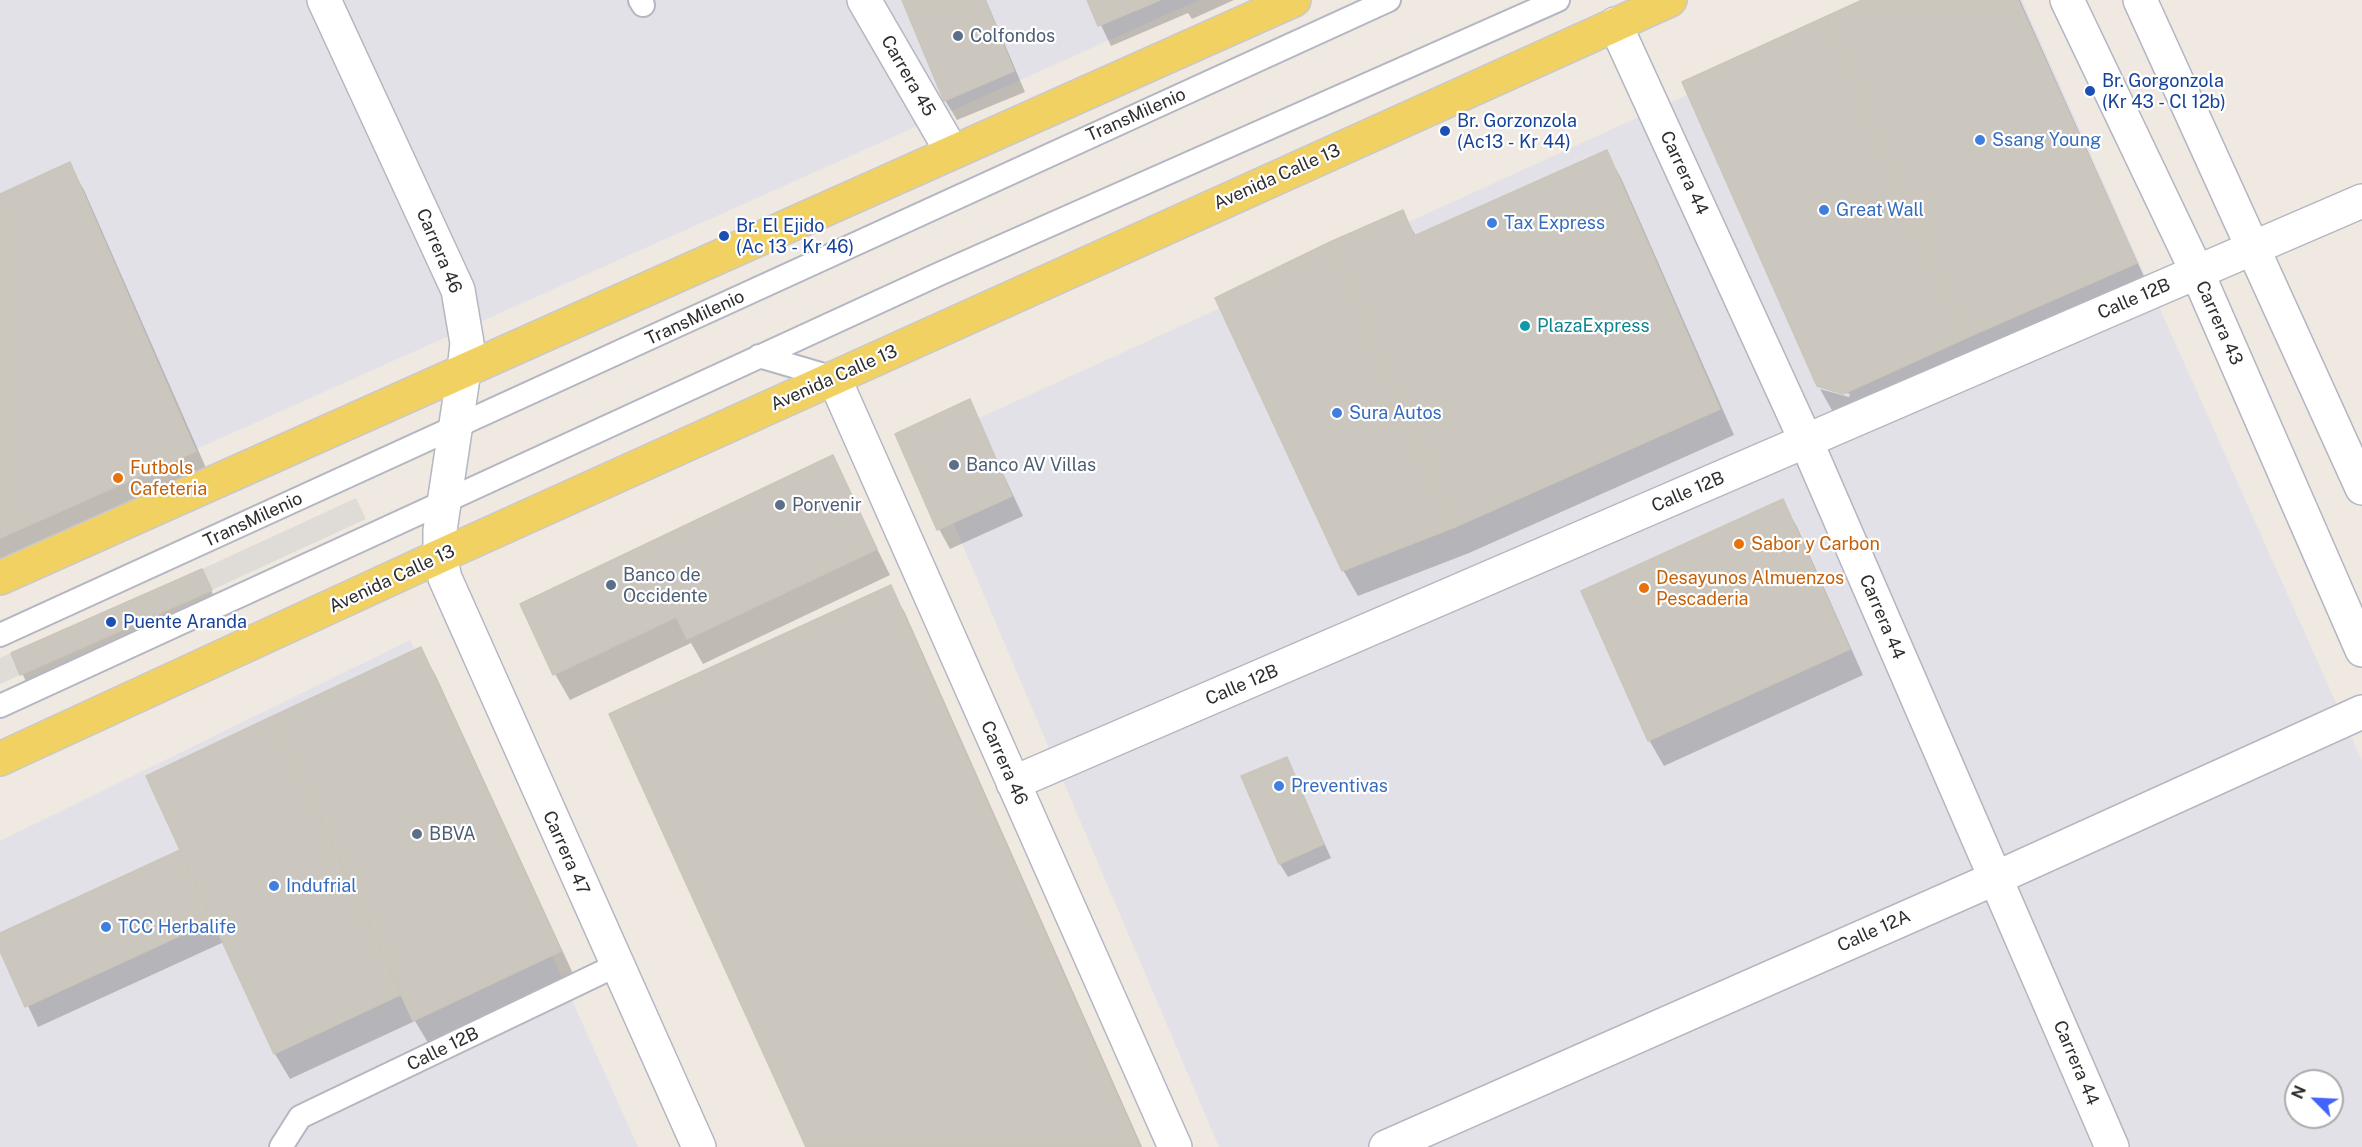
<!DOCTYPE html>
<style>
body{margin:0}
#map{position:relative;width:2362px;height:1147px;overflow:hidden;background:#efe9e1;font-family:"Public Sans",sans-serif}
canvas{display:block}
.north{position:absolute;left:2284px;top:1069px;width:60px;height:60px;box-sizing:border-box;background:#fff;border:2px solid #ababab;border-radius:50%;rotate:294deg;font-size:16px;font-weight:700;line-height:24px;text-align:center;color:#2e2e2e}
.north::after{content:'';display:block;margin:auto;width:21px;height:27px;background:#4264fb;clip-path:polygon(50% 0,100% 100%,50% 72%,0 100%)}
</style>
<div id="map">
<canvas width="2362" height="1147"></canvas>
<div class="north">N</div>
</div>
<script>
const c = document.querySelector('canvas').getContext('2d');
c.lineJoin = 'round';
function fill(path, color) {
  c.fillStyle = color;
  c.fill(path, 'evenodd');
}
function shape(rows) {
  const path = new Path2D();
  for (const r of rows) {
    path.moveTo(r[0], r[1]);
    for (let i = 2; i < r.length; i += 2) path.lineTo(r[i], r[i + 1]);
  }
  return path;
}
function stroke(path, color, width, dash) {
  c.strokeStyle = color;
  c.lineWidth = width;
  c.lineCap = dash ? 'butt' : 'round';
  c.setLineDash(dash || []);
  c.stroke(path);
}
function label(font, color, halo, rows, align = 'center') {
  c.font = font + ' "Public Sans",sans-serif';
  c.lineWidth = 4.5;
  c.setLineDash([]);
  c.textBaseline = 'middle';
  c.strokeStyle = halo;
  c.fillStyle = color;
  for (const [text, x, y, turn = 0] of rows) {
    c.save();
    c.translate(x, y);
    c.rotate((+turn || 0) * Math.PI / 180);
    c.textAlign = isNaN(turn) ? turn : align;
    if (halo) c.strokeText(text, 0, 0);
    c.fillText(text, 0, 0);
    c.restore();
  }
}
fill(shape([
 [0,0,1199,0,0,537],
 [1895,0,2022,0,2362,761,2362,1147,1219,1147,920,445],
 [2296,1081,2332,1081,2332,1117,2296,1117],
 [410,640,638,1147,0,1147,0,841]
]), '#e3e1e8');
fill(shape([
 [356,498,366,519,212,590,202,569],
 [11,653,20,675,0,684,0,658]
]), '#dfdcd8');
fill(shape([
 [903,0,986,0,1025,92,957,120,945,100],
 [1089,0,1234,0,1192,19,1188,13,1111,46],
 [1864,0,2020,0,2150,290,1833,412,1820,389,1849,397,1850,394,1818,386],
 [1606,152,1621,178,1734,435,1469,553,1358,596,1343,570,1402,212,1416,236],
 [69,164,84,190,210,477,0,570,0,196],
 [969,401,1023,516,950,549,939,529],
 [832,457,890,575,703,664,691,643,570,700,555,674],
 [1782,501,1797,527,1863,675,1664,766,1649,740],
 [201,571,218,604,29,688,13,654],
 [890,587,905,613,1142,1147,808,1147],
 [420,649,435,674,575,978,430,1046,415,1021,290,1079,275,1054,224,942,38,1027,0,947,0,935,182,851],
 [1286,759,1331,858,1288,877,1280,864]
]), '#0003');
const building = shape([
 [902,0,985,0,1014,71,944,101,902,0],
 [1087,0,1160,0,1098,26,1087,0],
 [1862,0,2018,0,2137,263,1966,338,1825,17,1862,0],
 [1825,17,1966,338,1843,394,1817,386,1682,82,1825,17],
 [1607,150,1720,409,1455,527,1330,242,1403,210,1414,236,1607,150],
 [70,162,196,451,0,538,0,194,70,162],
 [1330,242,1455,527,1342,571,1215,298,1330,242],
 [970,399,1012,496,937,530,895,434,970,399],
 [833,455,877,549,687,639,676,617,553,675,520,604,833,455],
 [1783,499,1850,649,1648,741,1581,591,1783,499],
 [202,569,212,590,20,675,11,653,202,569],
 [891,585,1140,1147,806,1147,609,714,891,585],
 [421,647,561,951,413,1021,273,716,421,647],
 [273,716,402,994,274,1054,146,776,273,716],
 [1287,757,1324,844,1279,864,1241,776,1287,757],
 [180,850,212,921,25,1007,0,951,0,933,180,850]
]);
fill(building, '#cbc7bf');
stroke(building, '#cbc5ba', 1.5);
const lane = shape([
 [640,0,643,5],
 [759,356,834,378],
 [0,635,1389,0],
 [0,706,937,275,1558,0],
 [281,1147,300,1117,617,965]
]);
const street = shape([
 [324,0,458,290,467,343,464,371],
 [864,0,952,152],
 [1615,24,1806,441,2112,1147],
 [834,378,1175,1147],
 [1013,783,2362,201],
 [1386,1147,1996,878,2362,712]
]);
const secondary = shape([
 [2067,0,2197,272,2362,650],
 [2140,0,2362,488],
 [464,371,440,530,440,556,445,578,699,1147]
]);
const primary = shape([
 [0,578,1294,0],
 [0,759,440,556,1670,0]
]);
stroke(lane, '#b4b7c1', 26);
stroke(street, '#b4b7c1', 36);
stroke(secondary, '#b4b7c1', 36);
stroke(primary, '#c9c9c9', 36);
stroke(lane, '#fff', 22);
stroke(street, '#fff', 33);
stroke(secondary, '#fff', 33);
stroke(primary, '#f2d163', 33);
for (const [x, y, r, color] of [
 [958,36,6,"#5c6f8a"],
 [2090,91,6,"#1a4fb4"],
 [1445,131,6,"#1a4fb4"],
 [1980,140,6,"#3f7fe0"],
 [1824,210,6,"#3f7fe0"],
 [1492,223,6,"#3f7fe0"],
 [724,236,6,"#1a4fb4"],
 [1525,326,6,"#0f9aa8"],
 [1337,413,6,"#3f7fe0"],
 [954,465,6,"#5c6f8a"],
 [118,478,6,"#e8710a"],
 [780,505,6,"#5c6f8a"],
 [1739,544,6,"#e8710a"],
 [611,585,6,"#5c6f8a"],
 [1644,588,6,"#e8710a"],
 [111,622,6,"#1a4fb4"],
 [1279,786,6,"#3f7fe0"],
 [417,834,6,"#5c6f8a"],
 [274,886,6,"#3f7fe0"],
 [106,927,6,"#3f7fe0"]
]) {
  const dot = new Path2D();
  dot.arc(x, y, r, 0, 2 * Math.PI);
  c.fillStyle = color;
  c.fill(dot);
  stroke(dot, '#fff', 2);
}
label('18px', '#4e5e75', '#fff', [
 ["Colfondos",970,36],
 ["Banco AV Villas",966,465],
 ["Porvenir",792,505],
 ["Banco de",623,575],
 ["Occidente",623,596],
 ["BBVA",429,834]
], 'left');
label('18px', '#2e2e2e', '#fff', [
 ["Carrera 45",908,76,60],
 ["TransMilenio",1136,115,-24],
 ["Carrera 44",1684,173,65],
 ["Avenida Calle 13",1277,177,-24],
 ["Carrera 46",439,251,67],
 ["Calle 12B",2134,299,-23],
 ["TransMilenio",695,318,-25],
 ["Carrera 43",2219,323,66],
 ["Avenida Calle 13",834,378,-24],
 ["Calle 12B",1688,492,-23],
 ["TransMilenio",253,520,-25],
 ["Avenida Calle 13",392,579,-25],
 ["Carrera 44",1882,617,67],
 ["Calle 12B",1242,685,-23],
 ["Carrera 46",1004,763,66],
 ["Carrera 47",566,853,66],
 ["Calle 12A",1874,931,-24],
 ["Calle 12B",443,1049,-26],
 ["Carrera 44",2076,1063,67]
]);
label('18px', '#164399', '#fff', [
 ["Br. Gorgonzola",2102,81],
 ["(Kr 43 - Cl 12b)",2102,102],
 ["Br. Gorzonzola",1457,121],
 ["(Ac13 - Kr 44)",1457,142],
 ["Br. El Ejido",736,226],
 ["(Ac 13 - Kr 46)",736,247],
 ["Puente Aranda",123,622]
], 'left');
label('18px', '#366cbe', '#fff', [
 ["Ssang Young",1992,140],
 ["Great Wall",1836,210],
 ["Tax Express",1504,223],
 ["Sura Autos",1349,413],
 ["Preventivas",1291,786],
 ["Indufrial",286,886],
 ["TCC Herbalife",118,927]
], 'left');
label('18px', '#0d838f', '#fff', [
 ["PlazaExpress",1537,326]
], 'left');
label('18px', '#c56008', '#fff', [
 ["Futbols",130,468],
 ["Cafeteria",130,489],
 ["Sabor y Carbon",1751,544],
 ["Desayunos Almuenzos",1656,578],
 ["Pescaderia",1656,599]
], 'left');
</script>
